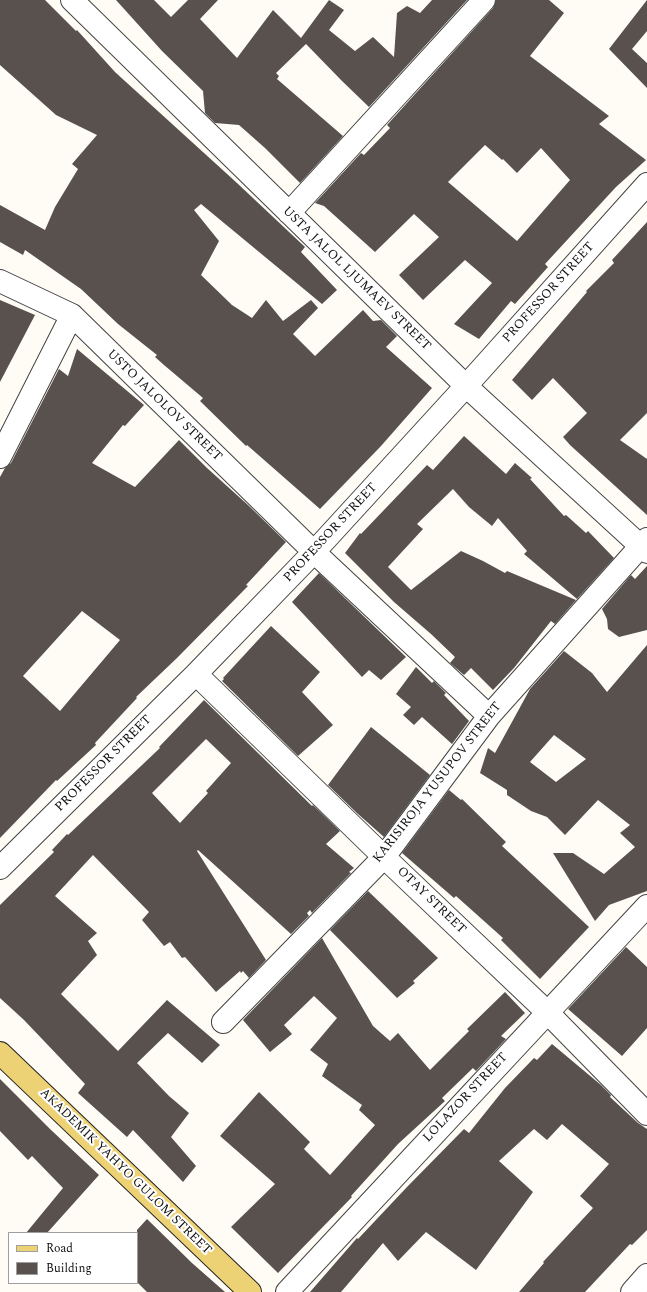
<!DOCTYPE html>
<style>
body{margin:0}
#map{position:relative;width:647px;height:1292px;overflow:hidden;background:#fefcf4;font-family:Spectral,serif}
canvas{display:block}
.legend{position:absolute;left:8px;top:1232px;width:130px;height:52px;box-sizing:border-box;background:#fff;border:1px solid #9f9f9f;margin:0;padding:5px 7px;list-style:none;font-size:12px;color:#101010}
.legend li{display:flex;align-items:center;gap:8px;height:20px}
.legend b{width:20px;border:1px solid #9f9f9f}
</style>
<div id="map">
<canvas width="647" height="1292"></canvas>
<ul class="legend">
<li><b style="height:5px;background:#edd275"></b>Road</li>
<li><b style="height:11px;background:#58514d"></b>Building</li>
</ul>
</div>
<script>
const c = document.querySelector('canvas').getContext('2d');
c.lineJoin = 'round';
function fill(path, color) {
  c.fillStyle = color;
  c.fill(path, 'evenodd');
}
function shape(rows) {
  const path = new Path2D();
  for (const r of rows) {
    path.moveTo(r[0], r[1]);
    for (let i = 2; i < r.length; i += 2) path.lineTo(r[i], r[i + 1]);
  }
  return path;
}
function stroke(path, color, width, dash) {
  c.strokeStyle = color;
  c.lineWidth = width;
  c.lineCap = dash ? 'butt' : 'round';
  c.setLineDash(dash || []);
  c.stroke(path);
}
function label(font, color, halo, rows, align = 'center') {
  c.font = font + ' Spectral,serif';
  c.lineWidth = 4;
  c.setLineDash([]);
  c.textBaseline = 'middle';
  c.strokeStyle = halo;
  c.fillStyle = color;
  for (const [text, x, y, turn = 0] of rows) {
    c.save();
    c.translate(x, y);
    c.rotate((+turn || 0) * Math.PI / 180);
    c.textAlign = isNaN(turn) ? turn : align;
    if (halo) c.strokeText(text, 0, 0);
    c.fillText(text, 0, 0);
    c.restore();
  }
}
fill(shape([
 [0,0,45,0,76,31,77,30,115,72,237,183,305,247,301,252,337,290,322,304,201,204,194,210,219,241,201,275,232,305,252,318,266,300,283,321,311,300,318,308,293,334,315,356,363,310,373,321,381,320,397,336,386,347,432,388,381,446,320,509,247,445,246,446,200,401,203,398,164,365,155,357,157,355,118,324,81,289,25,250,23,255,0,242,0,205,45,230,55,207,78,169,72,164,97,135,56,115,0,65],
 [116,0,154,0,171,17,188,0,218,0,200,19,237,58,273,10,301,38,329,0,344,10,329,30,355,51,373,37,394,57,397,13,407,6,420,13,432,0,467,0,369,107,342,81,306,44,276,73,279,76,277,79,343,136,300,183,265,148,239,125,215,123,205,113,203,91,162,51],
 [496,0,549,0,564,13,530,56,609,116,599,124,646,160,616,187,545,264,548,267,515,304,511,301,479,339,454,324,492,283,465,260,423,300,399,275,439,237,414,214,375,252,324,206,315,203,361,153,364,155,390,128,387,125,493,8],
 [485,145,502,160,503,159,517,173,541,148,570,180,517,241,448,182],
 [647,0,647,31,632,49,647,63,647,88,609,49],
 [647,222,647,413,620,440,647,459,647,515,570,445,563,437,587,413,553,378,532,400,512,380,587,292,586,291,614,263,612,260],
 [0,300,35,315,0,382],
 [77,349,144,405,125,426,123,425,92,463,135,487,179,440,207,468,248,505,286,542,246,585,248,586,177,658,136,697,137,698,95,743,96,745,57,781,56,780,0,838,0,477,5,468,11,463,59,369,68,376],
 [82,611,120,640,60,711,23,676],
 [464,436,506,474,515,463,532,478,530,479,564,516,566,515,586,533,588,531,614,558,577,599,524,554,527,551,498,518,492,526,469,507,453,489,417,524,423,529,388,567,411,590,461,551,483,561,505,573,507,571,576,600,555,624,551,621,514,668,493,690,471,668,464,675,450,663,455,657,431,634,394,602,345,553,360,533,361,534,427,465,433,470],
 [647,566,647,630,619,637,608,629,607,619,602,609,631,575,635,579],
 [319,573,406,657,381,680,369,670,362,677,292,602],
 [271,626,320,672,302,692,333,725,298,756,222,681,224,679,223,678],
 [647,645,647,891,609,905,595,921,553,853,573,853,604,874,635,847,620,833,630,825,598,800,565,835,547,817,531,811,507,795,507,790,480,773,488,748,495,753,530,689,564,651,592,673,607,692],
 [554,735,586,759,556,782,530,762],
 [416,667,432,683,434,681,446,693,444,695,469,721,452,744,422,717,414,725,403,715,411,707,396,694],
 [204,700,312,806,313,805,340,831,326,844,354,868,349,872,351,873,312,913,310,910,307,913,309,916,291,934,198,850,197,851,266,960,249,978,243,971,241,973,240,971,216,992,185,957,182,958,170,942,164,946,142,920,149,912,93,855,55,896,97,933,88,941,97,955,61,994,118,1051,167,1000,220,1045,202,1063,168,1033,137,1063,169,1096,189,1113,171,1137,196,1166,183,1182,133,1130,127,1137,78,1093,85,1084,24,1020,0,998,0,905,54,852,52,850,67,834,68,835,160,748,159,747],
 [206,739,231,763,206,791,208,793,180,823,152,793],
 [371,727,430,775,384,837,358,814,328,785],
 [449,790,461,800,462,799,506,842,502,846,589,927,540,979,501,940,503,938,456,896,454,898,402,853],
 [368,891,438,958,413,981,415,983,397,998,330,930],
 [322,938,373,1026,390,1041,398,1033,430,1070,469,1031,467,1029,505,992,525,1013,501,1036,506,1039,476,1071,473,1068,442,1098,445,1101,398,1144,351,1196,352,1197,278,1273,231,1227,275,1184,220,1136,259,1092,310,1142,304,1149,330,1175,375,1125,359,1110,362,1105,322,1076,328,1064,310,1050,337,1018,314,996,284,1025,292,1034,270,1052,243,1020],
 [626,947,647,967,647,1028,622,1056,568,1009],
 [552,1044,601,1085,611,1095,610,1097,638,1123,647,1129,647,1230,632,1245,630,1244,585,1292,519,1292,544,1263,543,1262,593,1208,580,1196,609,1164,562,1124,547,1140,534,1129,499,1161,533,1192,476,1270,426,1232,398,1261,383,1243,341,1292,310,1292,357,1238,358,1239,407,1187,464,1129,469,1133,505,1088,534,1058,537,1060],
 [0,1079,50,1129,99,1175,47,1233,26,1233,63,1188,32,1156,28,1160,0,1131],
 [147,1219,192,1263,225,1292,147,1292,137,1282,137,1230]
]), '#58514d');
const minor = shape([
 [72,0,466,386,647,552],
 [289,213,484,0],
 [0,281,72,315,314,552,489,716],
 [0,457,72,315],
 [196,674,384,857,547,1012,647,1114],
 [0,868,196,674,314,552,466,386,647,184],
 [223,1022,384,857,489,716,647,539],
 [287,1292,647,906],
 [632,1292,647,1275]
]);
const major = shape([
 [0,1053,250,1292]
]);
stroke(minor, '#434343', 24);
stroke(major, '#212121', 24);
stroke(minor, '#fff', 22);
stroke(major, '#edd275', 22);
label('13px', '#101010', '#fff', [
 ["USTA JALOL LJUMAEV STREET",356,279,44],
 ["PROFESSOR STREET",549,293,-48],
 ["USTO JALOLOV STREET",164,406,44],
 ["PROFESSOR STREET",331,533,-47],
 ["PROFESSOR STREET",104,764,-45],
 ["KARISIROJA YUSUPOV STREET",438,783,-52],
 ["OTAY STREET",431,901,44],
 ["LOLAZOR STREET",466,1098,-47],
 ["AKADEMIK YAHYO GULOM STREET",125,1172,44]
]);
</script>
